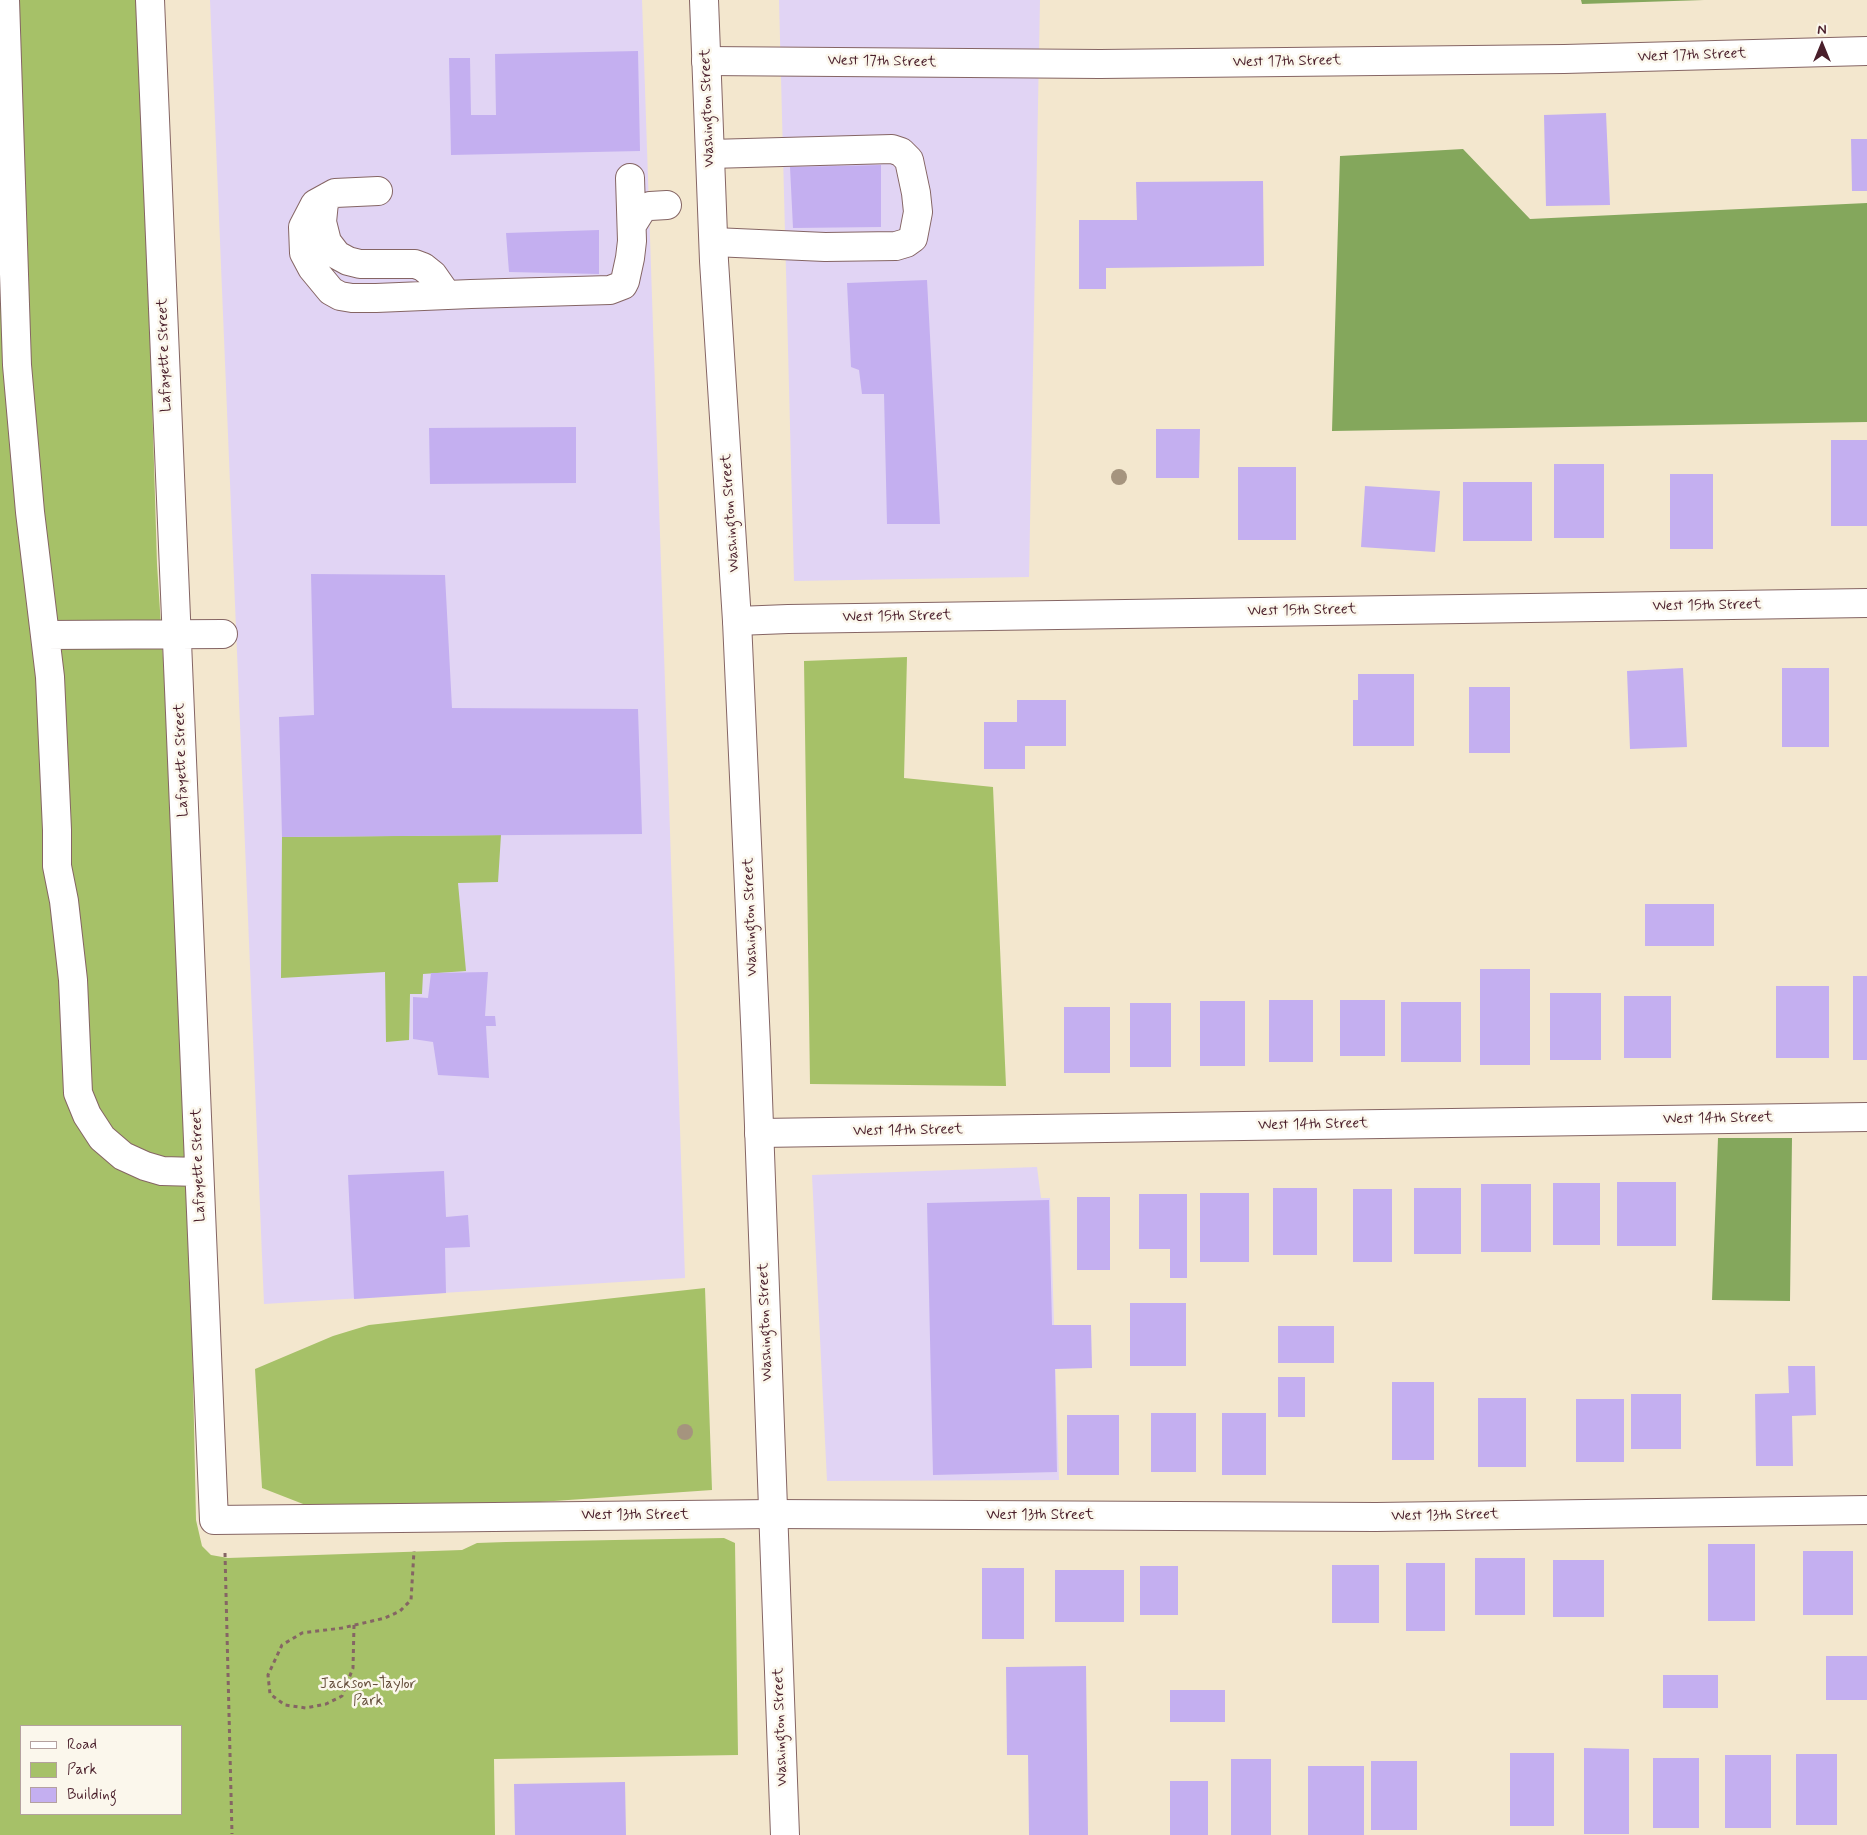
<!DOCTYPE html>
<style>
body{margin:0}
#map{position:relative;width:1867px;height:1835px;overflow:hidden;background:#f3e7ce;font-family:Mynerve,sans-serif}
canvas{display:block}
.legend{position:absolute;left:20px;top:1725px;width:162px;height:90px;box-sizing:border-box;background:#fbf7ec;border:1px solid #b4a19f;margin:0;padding:6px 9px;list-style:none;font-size:15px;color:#4a1f2b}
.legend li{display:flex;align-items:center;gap:10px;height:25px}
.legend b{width:25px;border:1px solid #b4a19f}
.north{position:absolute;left:1797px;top:20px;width:50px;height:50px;-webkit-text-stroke:4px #fbf7ec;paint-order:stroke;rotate:0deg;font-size:14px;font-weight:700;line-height:20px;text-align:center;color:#4a1f2b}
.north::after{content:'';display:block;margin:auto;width:18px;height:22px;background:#4a1f2b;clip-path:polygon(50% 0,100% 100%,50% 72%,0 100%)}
</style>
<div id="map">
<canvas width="1867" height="1835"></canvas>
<ul class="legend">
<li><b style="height:6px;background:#fff"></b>Road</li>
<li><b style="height:14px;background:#a6c168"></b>Park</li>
<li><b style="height:14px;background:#c4aff0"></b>Building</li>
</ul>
<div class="north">N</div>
</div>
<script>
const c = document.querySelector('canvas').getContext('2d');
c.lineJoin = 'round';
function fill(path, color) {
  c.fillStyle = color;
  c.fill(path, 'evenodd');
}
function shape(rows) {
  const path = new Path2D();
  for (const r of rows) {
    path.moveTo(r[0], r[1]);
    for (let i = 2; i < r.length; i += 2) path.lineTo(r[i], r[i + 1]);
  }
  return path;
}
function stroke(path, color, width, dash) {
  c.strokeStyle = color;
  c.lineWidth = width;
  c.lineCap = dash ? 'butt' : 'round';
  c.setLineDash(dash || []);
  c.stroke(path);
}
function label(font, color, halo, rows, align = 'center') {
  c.font = font + ' Mynerve,sans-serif';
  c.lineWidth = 5;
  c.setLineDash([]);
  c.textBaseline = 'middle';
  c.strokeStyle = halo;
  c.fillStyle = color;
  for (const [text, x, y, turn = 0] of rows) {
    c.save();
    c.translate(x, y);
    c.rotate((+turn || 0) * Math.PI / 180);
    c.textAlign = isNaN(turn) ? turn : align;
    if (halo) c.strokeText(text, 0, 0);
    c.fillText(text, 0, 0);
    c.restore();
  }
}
fill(shape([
 [210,0,642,0,685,1278,264,1304],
 [779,0,1040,0,1029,577,794,581],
 [1037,1167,1041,1198,1050,1198,1059,1480,827,1481,812,1175]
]), '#e1d4f4');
fill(shape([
 [0,0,140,0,157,564,179,907,192,1331,196,1520,202,1546,211,1555,228,1558,462,1550,477,1543,506,1542,724,1538,735,1543,738,1755,494,1759,495,1835,0,1835],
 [21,1726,181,1726,181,1814,21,1814],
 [907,657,904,778,993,787,1006,1086,810,1084,804,661],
 [501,835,498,882,458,883,466,971,423,974,422,994,410,994,409,1040,386,1042,385,972,281,978,282,837],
 [705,1288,712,1490,482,1506,316,1509,262,1488,255,1369,333,1336,369,1325]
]), '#a6c168');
fill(shape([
 [1581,0,1704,0,1582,4],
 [1463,149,1530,219,1867,203,1867,422,1332,431,1340,156],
 [1718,1138,1792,1138,1790,1301,1712,1300]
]), '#84a75c');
fill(shape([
 [638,51,640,151,451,155,449,58,470,58,471,115,496,115,495,54],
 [1606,113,1610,205,1546,206,1544,115],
 [1851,139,1867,139,1867,191,1852,191],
 [881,165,881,227,793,228,790,167],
 [1263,181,1264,266,1106,268,1106,289,1079,289,1079,220,1137,220,1136,182],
 [599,230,599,274,509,272,506,233],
 [927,280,940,524,887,524,884,394,862,394,859,370,851,367,847,283],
 [576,427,576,483,430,484,429,428],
 [1156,429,1200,429,1199,478,1156,478],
 [1831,440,1867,440,1867,526,1831,526],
 [1554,464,1604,464,1604,538,1554,538],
 [1238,467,1296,467,1296,540,1238,540],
 [1670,474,1713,474,1713,549,1670,549],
 [1463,482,1532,482,1532,541,1463,541],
 [1365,486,1440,491,1435,552,1361,547],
 [311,574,445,575,452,708,638,709,642,834,282,837,279,717,314,715],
 [1683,668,1687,747,1630,749,1627,671],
 [1782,668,1829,668,1829,747,1782,747],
 [1358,674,1414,674,1414,746,1353,746,1353,700,1358,700],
 [1469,687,1510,687,1510,753,1469,753],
 [1017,700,1066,700,1066,746,1025,746,1025,769,984,769,984,722,1017,722],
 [1645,904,1714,904,1714,946,1645,946],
 [1480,969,1530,969,1530,1065,1480,1065],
 [488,972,485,1016,495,1016,496,1026,486,1026,489,1078,438,1075,433,1042,413,1039,413,997,428,998,431,973],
 [1853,976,1867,976,1867,1060,1853,1060],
 [1776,986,1829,986,1829,1058,1776,1058],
 [1550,993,1601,993,1601,1060,1550,1060],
 [1624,996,1671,996,1671,1058,1624,1058],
 [1269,1000,1313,1000,1313,1062,1269,1062],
 [1340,1000,1385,1000,1385,1056,1340,1056],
 [1200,1001,1245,1001,1245,1066,1200,1066],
 [1401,1002,1461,1002,1461,1062,1401,1062],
 [1130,1003,1171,1003,1171,1067,1130,1067],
 [1064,1007,1110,1007,1110,1073,1064,1073],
 [444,1171,446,1217,468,1215,470,1247,445,1248,446,1293,354,1299,348,1175],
 [1617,1182,1676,1182,1676,1246,1617,1246],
 [1553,1183,1600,1183,1600,1245,1553,1245],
 [1481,1184,1531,1184,1531,1252,1481,1252],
 [1273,1188,1317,1188,1317,1255,1273,1255],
 [1414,1188,1461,1188,1461,1254,1414,1254],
 [1353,1189,1392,1189,1392,1262,1353,1262],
 [1200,1193,1249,1193,1249,1262,1200,1262],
 [1139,1194,1187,1194,1187,1278,1170,1278,1170,1249,1139,1249],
 [1077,1197,1110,1197,1110,1270,1077,1270],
 [1049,1200,1052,1325,1091,1325,1092,1368,1055,1369,1057,1472,933,1475,927,1203],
 [1130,1303,1186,1303,1186,1366,1130,1366],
 [1278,1326,1334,1326,1334,1363,1278,1363],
 [1788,1366,1815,1366,1816,1415,1792,1416,1793,1466,1756,1466,1755,1394,1789,1393],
 [1278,1377,1305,1377,1305,1417,1278,1417],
 [1392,1382,1434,1382,1434,1460,1392,1460],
 [1631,1394,1681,1394,1681,1449,1631,1449],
 [1478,1398,1526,1398,1526,1467,1478,1467],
 [1576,1399,1624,1399,1624,1462,1576,1462],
 [1151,1413,1196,1413,1196,1472,1151,1472],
 [1222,1413,1266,1413,1266,1475,1222,1475],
 [1067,1415,1119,1415,1119,1475,1067,1475],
 [1708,1544,1755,1544,1755,1621,1708,1621],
 [1803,1551,1853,1551,1853,1615,1803,1615],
 [1475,1558,1525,1558,1525,1615,1475,1615],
 [1553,1560,1604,1560,1604,1617,1553,1617],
 [1406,1563,1445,1563,1445,1631,1406,1631],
 [1332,1565,1379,1565,1379,1623,1332,1623],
 [1140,1566,1178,1566,1178,1615,1140,1615],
 [982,1568,1024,1568,1024,1639,982,1639],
 [1055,1570,1124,1570,1124,1622,1055,1622],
 [1826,1656,1867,1656,1867,1700,1826,1700],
 [1086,1666,1088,1835,1029,1835,1028,1755,1007,1755,1006,1667],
 [1663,1675,1718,1675,1718,1708,1663,1708],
 [1170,1690,1225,1690,1225,1722,1170,1722],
 [1584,1748,1629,1749,1629,1834,1584,1834],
 [1510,1753,1554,1753,1554,1826,1510,1826],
 [1796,1754,1837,1754,1837,1825,1796,1825],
 [1725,1755,1771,1755,1771,1828,1725,1828],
 [1653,1758,1699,1758,1699,1828,1653,1828],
 [1231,1759,1271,1759,1271,1835,1231,1835],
 [1371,1761,1417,1761,1417,1830,1371,1830],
 [1308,1766,1364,1766,1364,1835,1308,1835],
 [1170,1781,1208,1781,1208,1835,1170,1835],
 [625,1782,626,1835,515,1835,514,1784]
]), '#c4aff0');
const minor = shape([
 [5,0,17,365,30,512,50,677,57,830,57,866,64,901,73,980,78,1093,87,1115,102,1138,123,1156,145,1166,162,1171,199,1172],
 [150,0,214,1520,773,1514,1376,1517,1867,1510],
 [706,61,1100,64,1564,59,1867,51],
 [710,154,892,149,901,152,909,160,916,193,918,212,913,238,906,243,896,246,825,247,714,242],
 [378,191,335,193,315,204,303,227,304,253,312,268,331,291,340,296,352,298,376,298,471,294,610,290,623,285,625,281,630,258,632,241,630,178],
 [328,197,324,202,322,222,327,242,337,255,348,261,360,264,415,264,423,267,433,275,447,295],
 [632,225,642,209,650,206,667,205],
 [737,621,788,619,1867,603],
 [45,635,223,634],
 [759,1133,1867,1117]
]);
const major = shape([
 [704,0,714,261,737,621,756,1044,785,1835]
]);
stroke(minor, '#856564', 30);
stroke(major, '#856564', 30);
stroke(shape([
 [225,1553,232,1834],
 [354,1625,353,1668,342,1696,326,1704,306,1708,285,1705,270,1694,268,1675,282,1645,302,1633,342,1628,385,1618,400,1611,411,1600,414,1551]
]), '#856564', 3, [4, 4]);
stroke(minor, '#fff', 28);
stroke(major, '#fff', 28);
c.fillStyle = '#a5947e';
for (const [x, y] of [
 [1119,477],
 [685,1432]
]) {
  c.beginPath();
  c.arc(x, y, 8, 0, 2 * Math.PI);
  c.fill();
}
label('15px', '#4a1f2b', '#fbf7ec', [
 ["West 17th Street",1692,56,-2],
 ["West 17th Street",882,62,1],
 ["West 17th Street",1287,62,-1],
 ["Washington Street",708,108,-92],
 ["Lafayette Street",165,355,-92],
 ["Washington Street",731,513,-94],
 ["West 15th Street",1707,606,-1],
 ["West 15th Street",1302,611,-1],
 ["West 15th Street",897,617,-1],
 ["Lafayette Street",182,760,-92],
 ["Washington Street",751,917,-92],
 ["West 14th Street",1718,1119,-1],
 ["West 14th Street",1313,1125,-1],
 ["West 14th Street",908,1131,-1],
 ["Lafayette Street",199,1165,-92],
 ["Washington Street",766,1322,-92],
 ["West 13th Street",635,1516],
 ["West 13th Street",1040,1516],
 ["West 13th Street",1445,1516,-1],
 ["Washington Street",781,1727,-92]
]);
label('15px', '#66503d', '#fbf7ec', [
 ["Jackson-Taylor",368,1685],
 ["Park",368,1702]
]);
</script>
